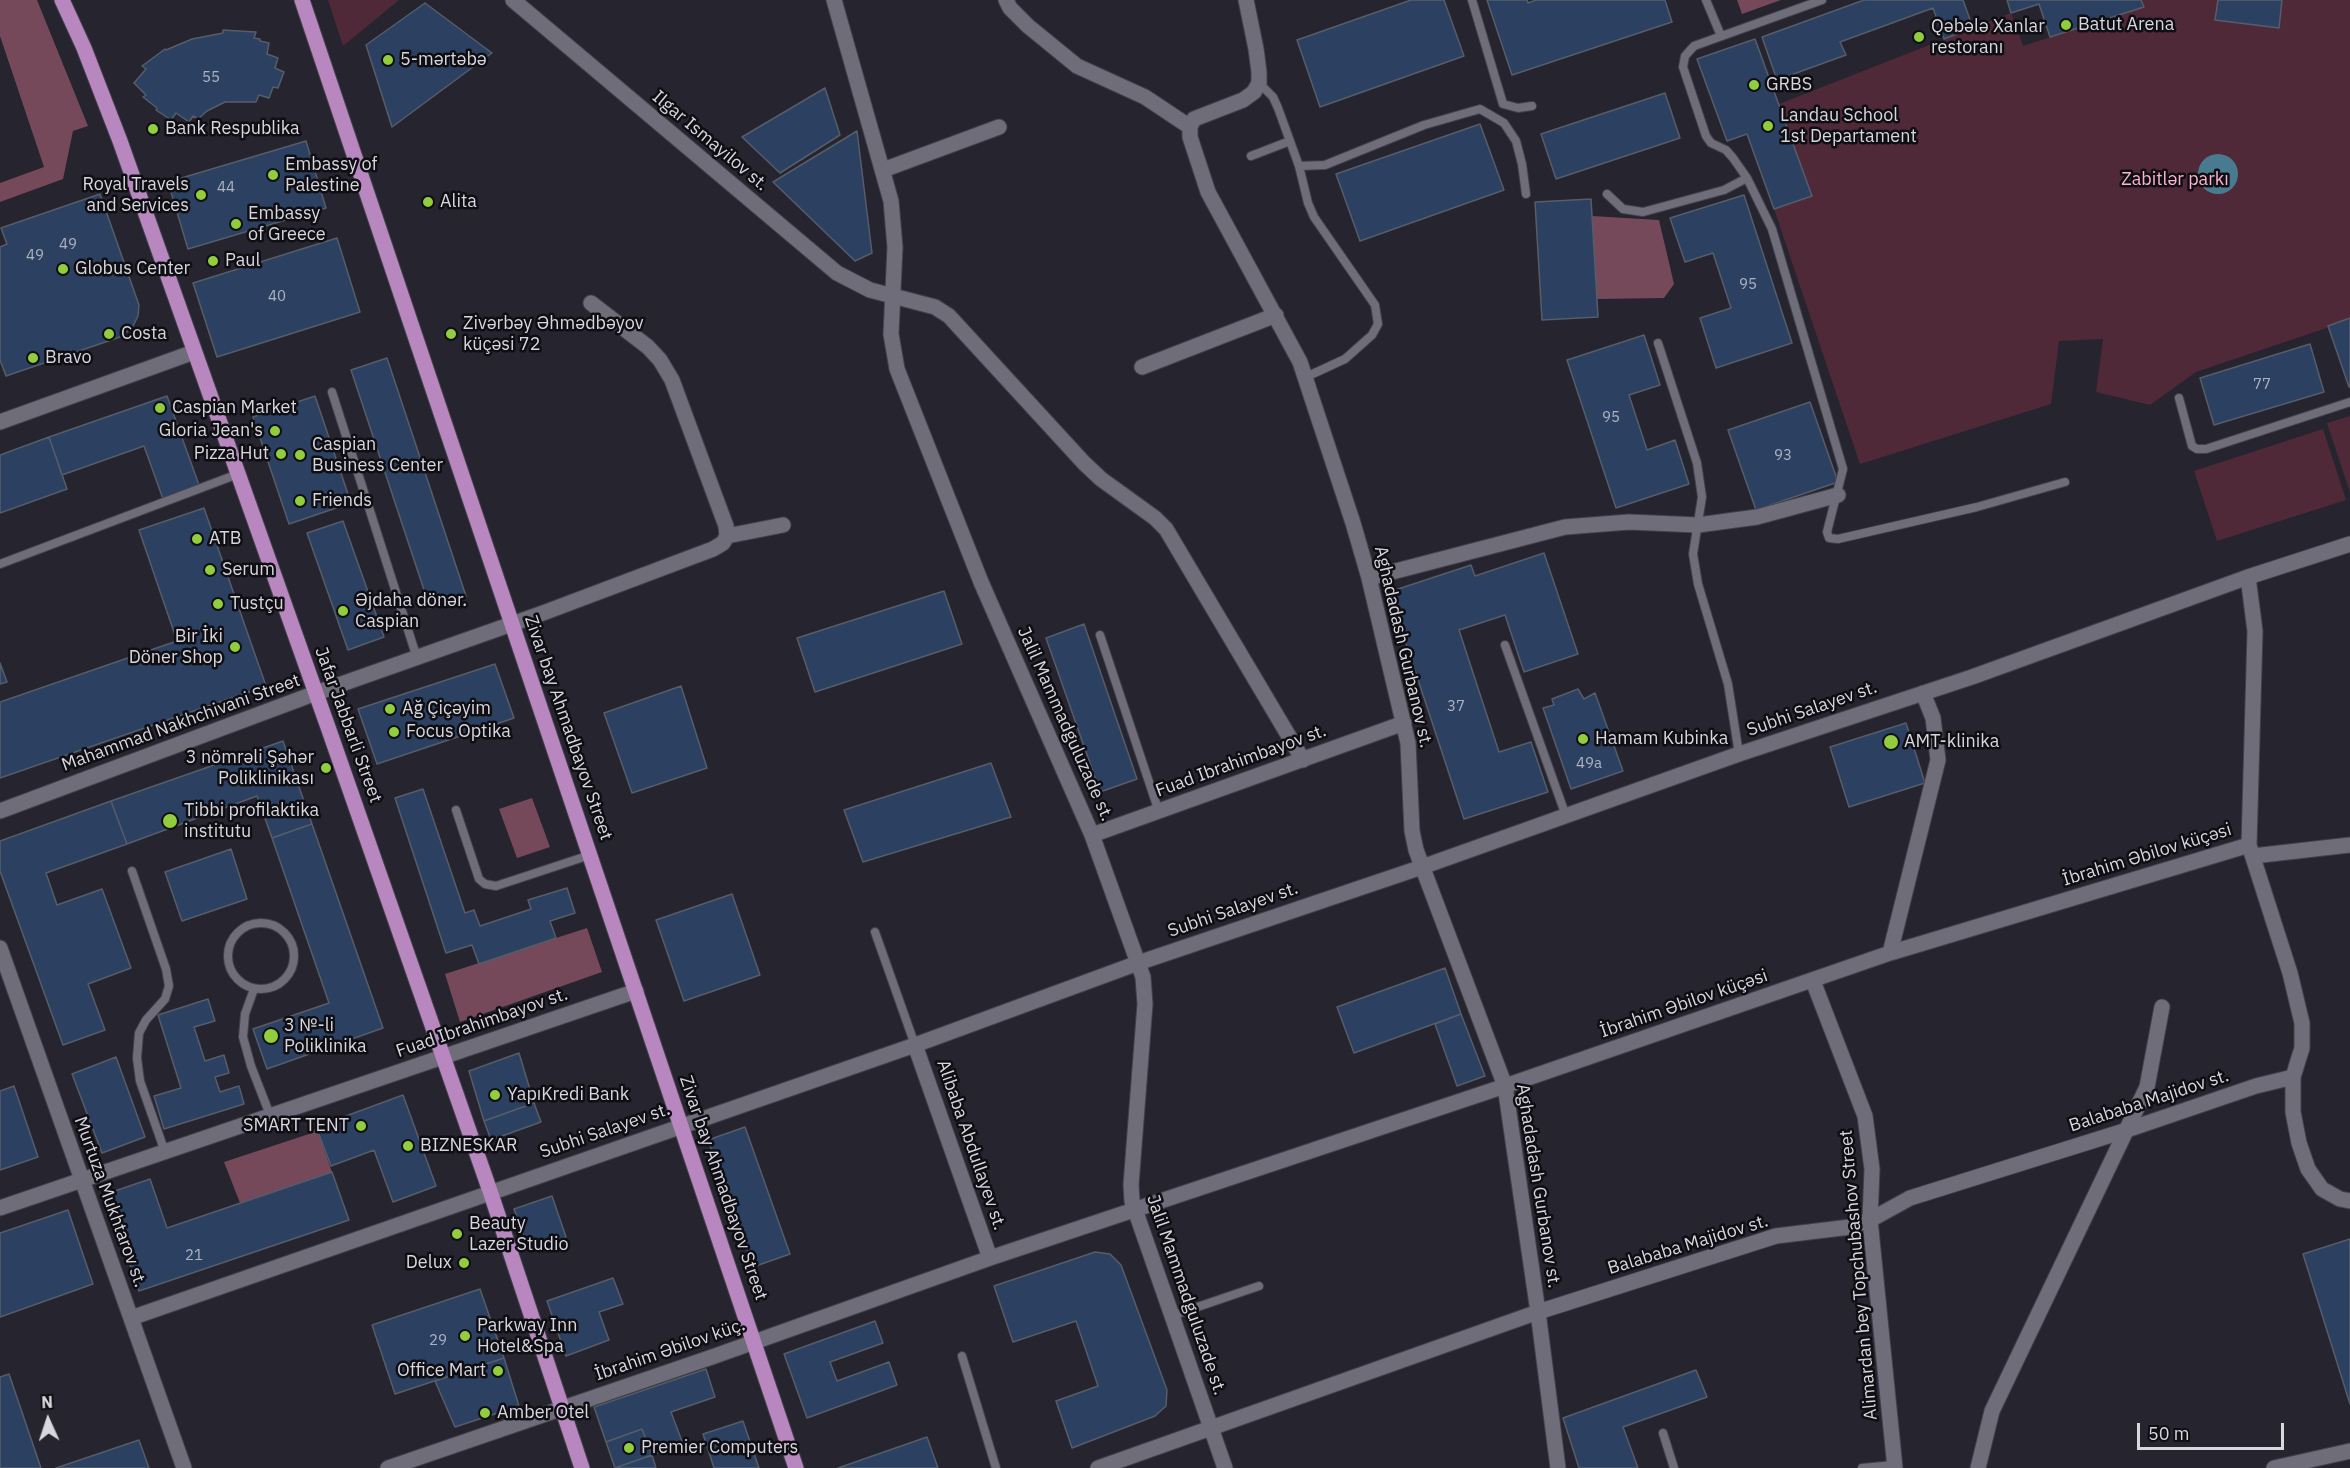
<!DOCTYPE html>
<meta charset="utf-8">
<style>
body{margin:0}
#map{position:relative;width:2350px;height:1468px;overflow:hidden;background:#26242f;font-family:"IBM Plex Sans",sans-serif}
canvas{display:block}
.north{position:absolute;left:18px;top:1390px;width:60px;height:60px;-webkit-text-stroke:4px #0f0e13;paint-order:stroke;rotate:357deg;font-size:16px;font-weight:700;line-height:24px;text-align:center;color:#d8d7df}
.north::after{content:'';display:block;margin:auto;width:21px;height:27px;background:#d8d7df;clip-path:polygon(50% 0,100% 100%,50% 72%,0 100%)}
.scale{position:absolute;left:2137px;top:1423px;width:147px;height:27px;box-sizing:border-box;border:3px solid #d8d7df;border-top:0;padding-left:8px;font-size:18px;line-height:21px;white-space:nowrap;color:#d8d7df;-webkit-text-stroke:4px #0f0e13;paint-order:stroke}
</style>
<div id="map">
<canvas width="2350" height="1468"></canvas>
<div class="north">N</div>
<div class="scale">50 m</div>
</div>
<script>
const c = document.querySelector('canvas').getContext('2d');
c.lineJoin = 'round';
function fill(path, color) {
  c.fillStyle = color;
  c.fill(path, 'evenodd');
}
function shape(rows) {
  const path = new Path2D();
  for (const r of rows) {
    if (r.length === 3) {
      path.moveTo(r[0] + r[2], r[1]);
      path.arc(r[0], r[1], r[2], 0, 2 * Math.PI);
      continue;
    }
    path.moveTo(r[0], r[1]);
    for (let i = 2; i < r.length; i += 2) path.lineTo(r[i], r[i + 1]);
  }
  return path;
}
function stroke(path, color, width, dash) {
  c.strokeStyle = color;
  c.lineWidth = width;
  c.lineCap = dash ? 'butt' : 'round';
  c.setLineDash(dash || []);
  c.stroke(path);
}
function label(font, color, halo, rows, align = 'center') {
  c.font = font + ' "IBM Plex Sans",sans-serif';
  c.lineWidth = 5;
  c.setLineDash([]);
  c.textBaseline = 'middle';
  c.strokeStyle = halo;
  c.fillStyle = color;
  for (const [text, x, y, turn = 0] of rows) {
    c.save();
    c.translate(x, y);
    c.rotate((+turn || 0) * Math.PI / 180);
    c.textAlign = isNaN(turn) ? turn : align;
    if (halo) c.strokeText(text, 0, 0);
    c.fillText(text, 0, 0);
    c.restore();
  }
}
fill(shape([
 [328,0,399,0,343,46],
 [2141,0,2350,0,2350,320,2196,372,2150,405,2096,392,2103,339,2059,341,2051,404,1860,464,1774,209,1812,196,1779,104,2011,13,2023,46,2143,7],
 [2350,416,2350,492,2327,423],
 [2323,429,2346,500,2217,541,2194,471]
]), '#502938');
fill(shape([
 [0,0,37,0,88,126,73,131,63,179,0,202,0,183,44,167,0,36],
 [1737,0,1781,0,1742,14],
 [1592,216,1659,220,1674,284,1664,298,1597,299],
 [532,798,550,847,517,858,499,809],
 [587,928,602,972,460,1022,445,974],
 [316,1127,332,1172,240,1203,224,1162,312,1133]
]), '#754959');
fill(shape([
 [2218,174,20]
]), '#497b90');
const building = shape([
 [1411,0,1444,0,1464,56,1320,107,1297,40,1411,0],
 [1487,0,1527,0,1528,3,1536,0,1665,0,1672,22,1512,75,1487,0],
 [1864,0,1963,0,1973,28,1944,39,1933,8,1840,42,1846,55,1777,80,1762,37,1864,0],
 [2007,0,2141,0,2144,7,2050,37,2039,4,2011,13,2007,0],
 [2218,0,2282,0,2279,28,2215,20,2218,0],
 [425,3,492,53,392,127,366,45,425,3],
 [223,30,256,32,254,38,260,39,260,41,269,43,267,54,278,58,275,68,284,72,278,88,273,87,269,98,259,95,256,102,225,102,207,111,198,119,193,116,189,122,176,113,171,120,156,110,157,108,143,97,146,95,134,83,146,69,142,66,165,49,166,50,192,39,223,33,223,30],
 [1755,39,1812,196,1774,209,1747,134,1727,141,1697,59,1755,39],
 [825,88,840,135,780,173,742,137,825,88],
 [1665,93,1680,138,1556,179,1541,134,1665,93],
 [1480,124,1504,190,1360,241,1336,174,1480,124],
 [857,131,872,253,855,261,773,182,857,131],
 [306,141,326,208,188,249,168,182,306,141],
 [100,194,139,305,138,316,132,328,120,337,6,376,0,360,0,247,7,244,1,228,100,194],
 [1744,195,1792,343,1716,368,1700,318,1731,308,1713,253,1685,262,1670,218,1744,195],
 [1591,199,1598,317,1542,320,1535,202,1591,199],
 [337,238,360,312,217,357,193,283,337,238],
 [2350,318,2350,387,2349,387,2328,326,2350,318],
 [1644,335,1660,385,1629,395,1647,450,1675,440,1689,484,1616,508,1567,360,1644,335],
 [2310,344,2324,392,2214,425,2200,378,2310,344],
 [387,358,466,596,430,608,351,370,387,358],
 [167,396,199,485,163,499,144,446,62,475,49,437,167,396],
 [315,396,351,503,289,524,253,417,315,396],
 [1810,402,1838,482,1756,510,1728,430,1810,402],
 [49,437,67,489,0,513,0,455,49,437],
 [204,508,266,686,0,778,0,702,177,641,139,530,204,508],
 [343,521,384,637,348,650,307,533,343,521],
 [1544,553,1578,654,1524,672,1505,615,1459,630,1499,752,1531,742,1548,792,1464,819,1389,592,1471,565,1475,576,1544,553],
 [944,591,962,644,815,692,797,638,944,591],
 [1084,624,1137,779,1100,792,1046,638,1084,624],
 [0,663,7,682,0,684,0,663],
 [495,664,514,718,377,764,358,709,495,664],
 [681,686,707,768,632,793,604,713,681,686],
 [1578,689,1584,699,1595,693,1623,771,1571,789,1543,708,1554,705,1552,699,1578,689],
 [1906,723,1925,783,1849,807,1830,747,1906,723],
 [283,741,312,824,272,838,257,796,127,844,111,801,283,741],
 [991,763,1011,817,863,862,844,810,991,763],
 [423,789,465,913,474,910,480,926,531,909,528,900,567,888,575,913,550,921,556,938,479,964,472,945,446,953,395,798,423,789],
 [111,801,127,844,46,873,57,905,102,889,131,968,88,984,105,1030,63,1045,0,871,0,841,111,801],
 [312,824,383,1028,267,1069,253,1029,329,1003,272,838,312,824],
 [231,849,247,899,182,921,165,872,231,849],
 [732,894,760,975,684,1001,656,920,732,894],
 [1445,968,1461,1014,1354,1053,1337,1007,1445,968],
 [208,999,215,1021,194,1027,205,1061,224,1055,229,1073,215,1077,220,1092,239,1086,244,1104,164,1129,154,1096,181,1088,158,1015,208,999],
 [1461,1014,1485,1076,1457,1086,1435,1024,1461,1014],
 [519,1053,534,1103,484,1121,469,1071,519,1053],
 [116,1057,145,1137,102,1153,72,1074,116,1057],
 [14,1086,38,1157,0,1170,0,1091,14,1086],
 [403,1095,436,1186,393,1202,374,1150,331,1166,316,1127,403,1095],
 [534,1103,541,1122,491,1140,484,1121,534,1103],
 [745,1127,790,1254,753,1267,708,1140,745,1127],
 [332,1172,349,1220,139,1291,106,1194,150,1179,167,1228,332,1172],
 [552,1196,566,1237,529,1250,514,1209,552,1196],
 [68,1210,93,1284,0,1317,0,1233,68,1210],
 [2350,1239,2350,1404,2303,1254,2350,1239],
 [1095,1252,1110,1254,1121,1265,1167,1390,1166,1406,1155,1416,1072,1448,1056,1401,1098,1386,1076,1321,1013,1342,994,1286,1095,1252],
 [613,1278,623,1304,599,1312,609,1340,566,1356,547,1301,613,1278],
 [480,1289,504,1358,395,1394,372,1325,480,1289],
 [875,1321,883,1343,830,1362,837,1381,889,1362,897,1385,807,1418,784,1354,875,1321],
 [504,1358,519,1406,455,1427,435,1381,504,1358],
 [706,1369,715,1397,671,1412,683,1444,652,1455,642,1429,606,1442,594,1407,706,1369],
 [1696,1370,1707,1397,1623,1427,1638,1468,1579,1468,1563,1418,1696,1370],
 [9,1374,41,1468,0,1468,0,1377,9,1374],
 [743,1421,759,1468,714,1468,703,1434,743,1421],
 [642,1429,652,1455,615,1468,606,1442,642,1429],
 [927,1437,938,1468,838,1468,927,1437],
 [139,1440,149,1468,56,1468,139,1440],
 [652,1455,656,1468,615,1468,652,1455]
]);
fill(building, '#2c4162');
stroke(building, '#565d69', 1.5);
const lane = shape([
 [1472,0,1503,104,1518,108,1532,106],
 [1706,0,1721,36],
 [1822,0,1694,46,1685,56,1683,67,1706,136,1711,143,1726,150,1733,158,1747,178,1772,229,1843,469,1827,532,1829,538,1838,539,1977,507,2065,482],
 [1259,83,1273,97,1278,108,1299,166,1325,165,1424,125,1480,109,1504,123,1516,141,1522,164,1526,194],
 [1251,156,1290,141],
 [1299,166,1308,203,1314,217,1375,305,1378,324,1372,335,1345,359,1306,377],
 [1607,194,1623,209,1643,212,1724,190,1747,178],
 [1658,343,1697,463,1702,497,1693,554,1698,584,1728,684,1739,754],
 [332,392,417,658],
 [2179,398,2192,446,2197,449,2206,449,2350,402],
 [0,564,238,474],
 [1100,635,1159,812],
 [1505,645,1566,816],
 [456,810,479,879,485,884,496,886,590,855],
 [132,871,166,969,169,986,165,999,146,1020,139,1033,137,1058,140,1081,165,1152],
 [261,956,33],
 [875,932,915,1045],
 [254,989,245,1014,243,1037,251,1066,270,1115],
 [1171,1316,1259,1286],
 [962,1356,996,1468],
 [1663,1433,1674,1468],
 [1862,1468,1894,1465]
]);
const street = shape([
 [513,0,837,273,870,290,935,307,949,316,1084,463,1101,479,1155,518,1166,529,1303,760],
 [834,0,891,201,895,247,891,334,897,369,981,582,1092,835,1143,977,1145,1004,1131,1185,1132,1201,1225,1468],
 [1006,0,1010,8,1028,26,1077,66,1145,97,1190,127],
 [1246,0,1256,49,1259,72,1259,83,1254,92,1243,100,1194,119,1190,127,1190,137,1208,192,1300,362,1353,523,1369,578,1408,743,1412,831,1416,850,1505,1086,1538,1312,1558,1468],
 [883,170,999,127],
 [1142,367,1276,315],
 [0,422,194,352],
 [727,536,783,525],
 [2248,577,2255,631,2249,845,2290,973,2302,1023,2302,1048,2293,1077,2293,1112,2299,1143,2308,1169,2322,1189,2340,1199,2350,1201],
 [1369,578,1565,527,1629,522,1698,525,1757,517,1838,495],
 [0,811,316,693,543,613,713,549,723,543,727,536,726,526,672,380,660,360,648,347,591,303],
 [1092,835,1404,723],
 [2253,856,2350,845],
 [0,948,184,1468],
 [1890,953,1938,760,1933,718,1923,693],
 [1813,981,1865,1116,1872,1169,1870,1220,1895,1468],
 [915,1045,990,1258],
 [0,1208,636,991],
 [131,1318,915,1045,1138,963,1422,867,1739,754,1972,677,2248,577,2350,544],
 [388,1468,712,1357,990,1258,1505,1086,1890,953,2249,845],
 [1098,1468,1538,1312,1776,1236,1850,1227,1870,1220,1910,1198,2124,1131,2256,1086,2293,1077],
 [1978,1468,1992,1411,2147,1087,2162,1007],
 [2274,1468,2350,1451]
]);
const primary = shape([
 [62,0,84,48,120,141,329,730,490,1191,582,1468],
 [302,0,796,1468]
]);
stroke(lane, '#43424b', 10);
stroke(street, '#43424b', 17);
stroke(primary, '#43424b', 17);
stroke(lane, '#6f6d7a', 8);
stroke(street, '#6f6d7a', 15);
stroke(primary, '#b887c0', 15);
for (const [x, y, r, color] of [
 [2066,25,6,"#92cd3e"],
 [1919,37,6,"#92cd3e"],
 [388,60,6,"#92cd3e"],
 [1754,85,6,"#92cd3e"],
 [1768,126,6,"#92cd3e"],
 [153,129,6,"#92cd3e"],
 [273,175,6,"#92cd3e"],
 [201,195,6,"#92cd3e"],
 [428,202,6,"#92cd3e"],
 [236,224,6,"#92cd3e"],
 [213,261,6,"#92cd3e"],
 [63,269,6,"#92cd3e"],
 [109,334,6,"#92cd3e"],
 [451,334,6,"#92cd3e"],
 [33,358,6,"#92cd3e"],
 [160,408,6,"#92cd3e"],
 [275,431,6,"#92cd3e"],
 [281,454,6,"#92cd3e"],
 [300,455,6,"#92cd3e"],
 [300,501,6,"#92cd3e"],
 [197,539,6,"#92cd3e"],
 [210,570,6,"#92cd3e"],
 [218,604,6,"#92cd3e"],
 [343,611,6,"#92cd3e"],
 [235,647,6,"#92cd3e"],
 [390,709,6,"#92cd3e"],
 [394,732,6,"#92cd3e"],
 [1583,739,6,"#92cd3e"],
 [1891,742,8,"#92cd3e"],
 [326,768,6,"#92cd3e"],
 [170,821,8,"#92cd3e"],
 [271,1036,8,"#92cd3e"],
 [495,1095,6,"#92cd3e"],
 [361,1126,6,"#92cd3e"],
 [408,1146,6,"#92cd3e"],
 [457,1234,6,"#92cd3e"],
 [464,1263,6,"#92cd3e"],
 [465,1336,6,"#92cd3e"],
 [498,1371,6,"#92cd3e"],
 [485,1413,6,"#92cd3e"],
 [629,1448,6,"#92cd3e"]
]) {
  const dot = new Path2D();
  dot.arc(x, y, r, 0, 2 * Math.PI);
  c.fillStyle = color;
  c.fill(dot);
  stroke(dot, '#0f0e13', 2);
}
label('15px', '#adb2c0', null, [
 ["55",211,78],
 ["44",226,188],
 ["49",68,245],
 ["49",35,256],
 ["95",1748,285],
 ["40",277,297],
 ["77",2262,385],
 ["95",1611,418],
 ["93",1783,456],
 ["37",1456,707],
 ["49a",1589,764],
 ["21",194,1256],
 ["29",438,1341]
]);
label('18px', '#d8d7df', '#0f0e13', [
 ["Batut Arena",2078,25],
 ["Qəbələ Xanlar",1931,27],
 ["restoranı",1931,48],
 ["5-mərtəbə",400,60],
 ["GRBS",1766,85],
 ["Landau School",1780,116],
 ["1st Departament",1780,137],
 ["Bank Respublika",165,129],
 ["Embassy of",285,165],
 ["Palestine",285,186],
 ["Royal Travels",189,185,"right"],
 ["and Services",189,206,"right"],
 ["Alita",440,202],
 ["Embassy",248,214],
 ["of Greece",248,235],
 ["Paul",225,261],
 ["Globus Center",75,269],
 ["Zivərbəy Əhmədbəyov",463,324],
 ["küçəsi 72",463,345],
 ["Costa",121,334],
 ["Bravo",45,358],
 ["Caspian Market",172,408],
 ["Gloria Jean's",263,431,"right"],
 ["Caspian",312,445],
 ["Business Center",312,466],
 ["Pizza Hut",269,454,"right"],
 ["Friends",312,501],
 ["ATB",209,539],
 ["Serum",222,570],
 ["Əjdaha dönər.",355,601],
 ["Caspian",355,622],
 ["Tustçu",230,604],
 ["Bir İki",223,637,"right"],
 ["Döner Shop",223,658,"right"],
 ["Ağ Çiçəyim",402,709],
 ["Focus Optika",406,732],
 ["Hamam Kubinka",1595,739],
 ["AMT-klinika",1904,742],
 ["3 nömrəli Şəhər",314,758,"right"],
 ["Poliklinikası",314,779,"right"],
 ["Tibbi profilaktika",184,811],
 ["institutu",184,832],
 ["3 №-li",284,1026],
 ["Poliklinika",284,1047],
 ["YapıKredi Bank",507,1095],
 ["SMART TENT",349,1126,"right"],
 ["BIZNESKAR",420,1146],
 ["Beauty",469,1224],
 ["Lazer Studio",469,1245],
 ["Delux",452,1263,"right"],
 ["Parkway Inn",477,1326],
 ["Hotel&Spa",477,1347],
 ["Office Mart",486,1371,"right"],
 ["Amber Otel",497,1413],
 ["Premier Computers",641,1448]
], 'left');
label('18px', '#d8d7df', '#0f0e13', [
 ["Ilgar Ismayilov st.",710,141,40],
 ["Aghadadash Gurbanov st.",1403,647,77],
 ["Subhi Salayev st.",1812,709,-19],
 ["Mahammad Nakhchivani Street",181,723,-20],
 ["Jalil Mammadguluzade st.",1065,724,66],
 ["Jafar Jabbarli Street",348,725,70],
 ["Zivar bay Ahmadbayov Street",568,728,71],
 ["Fuad Ibrahimbayov st.",1241,761,-20],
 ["İbrahim Əbilov küçəsi",2147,855,-17],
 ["Subhi Salayev st.",1233,910,-19],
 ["İbrahim Əbilov küçəsi",1684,1004,-19],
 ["Fuad Ibrahimbayov st.",482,1023,-19],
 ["Balababa Majidov st.",2149,1101,-18],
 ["Subhi Salayev st.",605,1131,-19],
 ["Alibaba Abdullayev st.",971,1145,71],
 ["Aghadadash Gurbanov st.",1538,1186,81],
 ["Zivar bay Ahmadbayov Street",723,1188,71],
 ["Murtuza Mukhtarov st.",110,1202,70],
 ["Balababa Majidov st.",1688,1245,-17],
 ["Alimardan bey Topchubashov Street",1859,1275,-95],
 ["Jalil Mammadguluzade st.",1186,1295,71],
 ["İbrahim Əbilov küç.",670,1350,-19]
]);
label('18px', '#feb3cd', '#0f0e13', [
 ["Zabitlər parkı",2175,180]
]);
</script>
